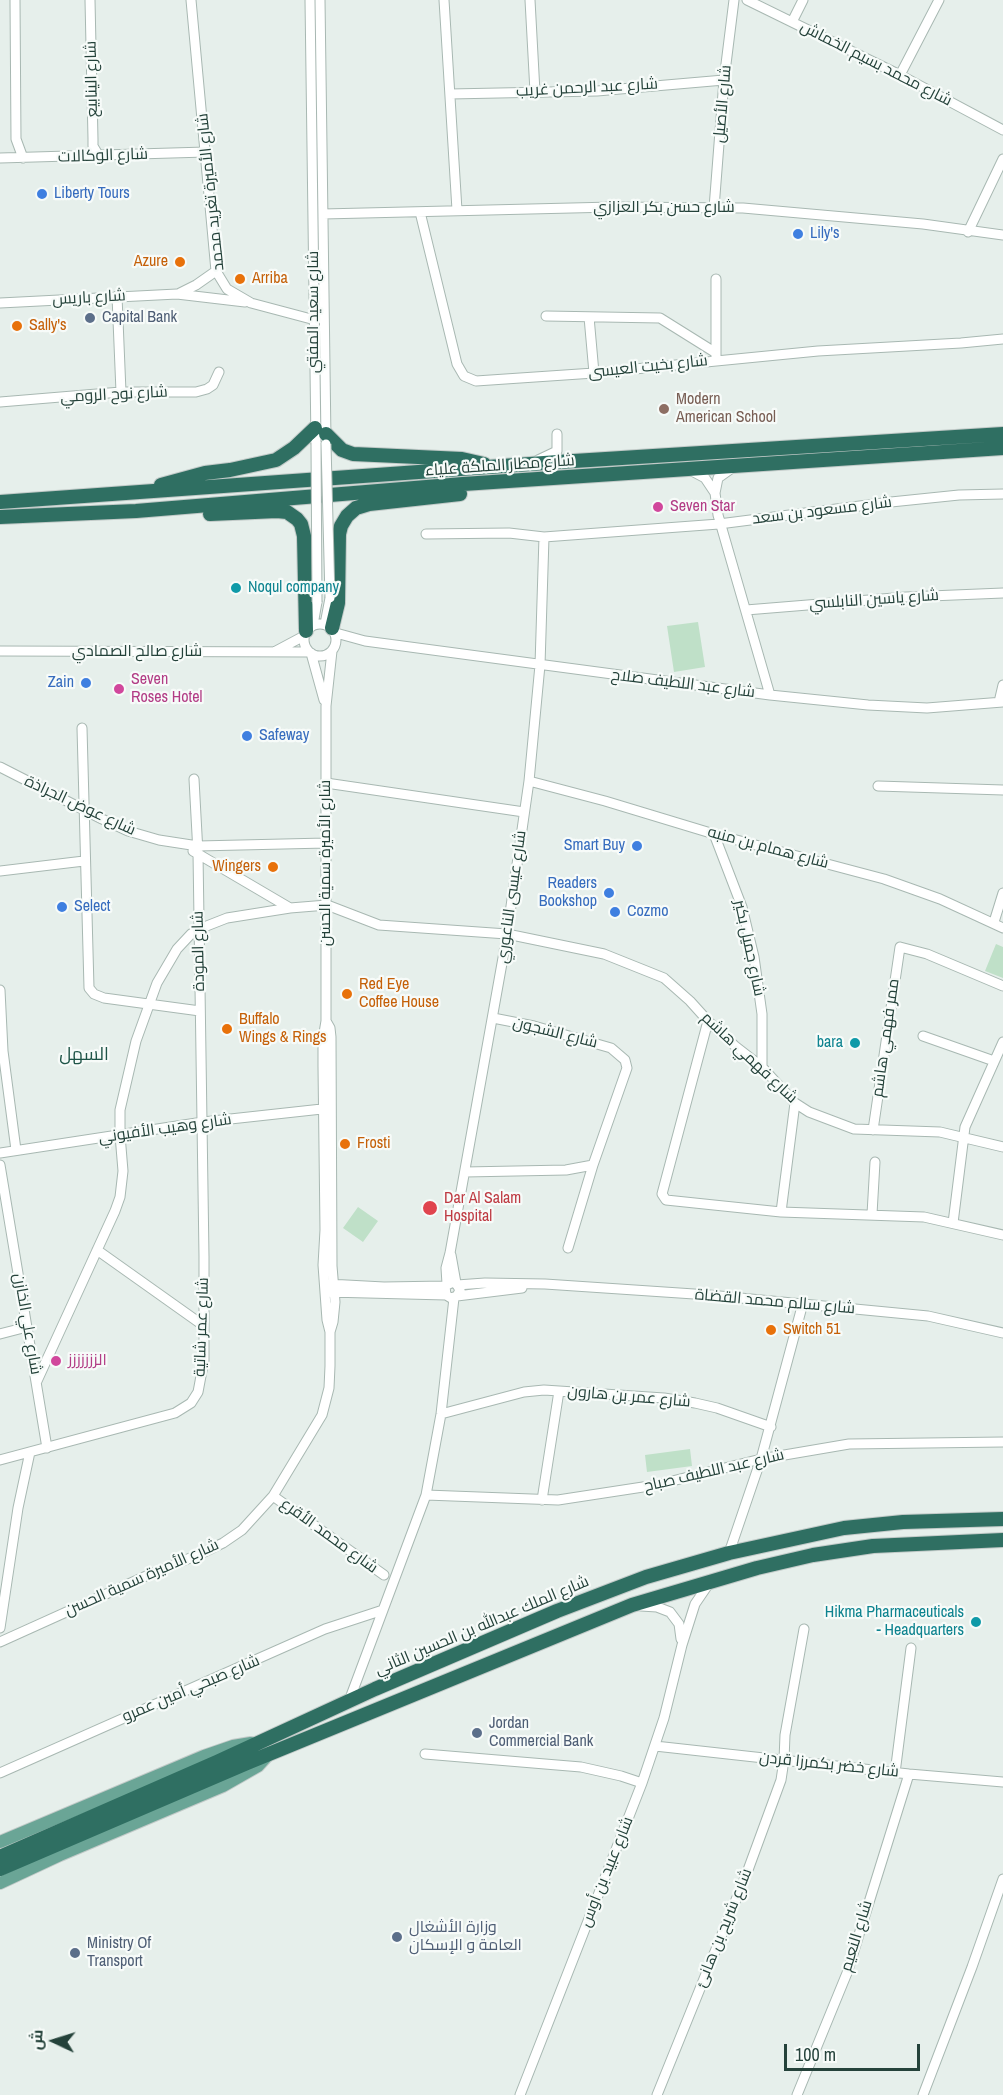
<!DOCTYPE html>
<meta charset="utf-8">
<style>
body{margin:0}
#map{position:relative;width:1003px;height:2095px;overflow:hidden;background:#e6efeb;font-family:"Archivo Narrow",Cairo,sans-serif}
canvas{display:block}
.north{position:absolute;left:24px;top:2011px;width:60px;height:60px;-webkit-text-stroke:4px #f7fbf9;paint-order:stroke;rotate:274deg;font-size:16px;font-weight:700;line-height:24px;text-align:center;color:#24423a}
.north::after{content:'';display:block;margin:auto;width:21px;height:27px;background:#24423a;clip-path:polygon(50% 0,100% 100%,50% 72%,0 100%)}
.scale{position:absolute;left:784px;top:2044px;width:136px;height:27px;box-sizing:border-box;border:3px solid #24423a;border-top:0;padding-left:8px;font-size:18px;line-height:21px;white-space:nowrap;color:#24423a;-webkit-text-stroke:4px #f7fbf9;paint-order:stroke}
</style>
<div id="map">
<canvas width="1003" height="2095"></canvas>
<div class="north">ش</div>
<div class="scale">100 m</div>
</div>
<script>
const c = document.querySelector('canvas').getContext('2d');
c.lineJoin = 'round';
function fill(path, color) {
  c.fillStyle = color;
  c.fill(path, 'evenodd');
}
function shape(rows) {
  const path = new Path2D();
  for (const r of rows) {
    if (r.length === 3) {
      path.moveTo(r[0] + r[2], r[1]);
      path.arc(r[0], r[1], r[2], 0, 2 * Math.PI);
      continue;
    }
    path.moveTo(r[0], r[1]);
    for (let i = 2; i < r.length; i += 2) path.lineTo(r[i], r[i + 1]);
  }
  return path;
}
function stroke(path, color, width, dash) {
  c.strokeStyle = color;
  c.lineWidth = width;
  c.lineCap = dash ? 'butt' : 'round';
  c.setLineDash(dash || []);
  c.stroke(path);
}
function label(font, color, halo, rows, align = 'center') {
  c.font = font + ' "Archivo Narrow",Cairo,sans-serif';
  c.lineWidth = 4.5;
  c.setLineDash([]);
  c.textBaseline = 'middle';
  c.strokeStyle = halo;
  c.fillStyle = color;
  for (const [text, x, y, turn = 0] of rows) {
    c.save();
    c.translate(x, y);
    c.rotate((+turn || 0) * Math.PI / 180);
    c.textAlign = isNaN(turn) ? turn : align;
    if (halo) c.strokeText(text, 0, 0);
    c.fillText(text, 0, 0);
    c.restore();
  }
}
fill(shape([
 [698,622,705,667,674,672,667,626],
 [996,944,1003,947,1003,978,985,971],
 [358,1207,378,1221,363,1242,343,1228],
 [690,1449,692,1466,647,1472,645,1455]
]), '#bfe0c8');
const minor = shape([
 [15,0,16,139,23,158],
 [90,0,93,139,93,146,99,156],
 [191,0,216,271,227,289,251,303,315,320],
 [310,0,316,443],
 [320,0,326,439],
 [444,0,457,210],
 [530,0,535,92],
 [747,0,900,75,1003,130],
 [792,22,803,0],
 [900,75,939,0],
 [450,94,597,91,724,80],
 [0,158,206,152],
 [714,208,724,80,734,0],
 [420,212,457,364,464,376,476,381,594,373,818,351,961,343,1003,339],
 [323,214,613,207,743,208,923,224,1003,235],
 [968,232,1003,159],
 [180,293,196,285,216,271],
 [117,296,121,392],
 [0,303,177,294,245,302],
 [546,316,660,318,716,353,716,360],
 [589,317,594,373],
 [716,353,716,279],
 [0,402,121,392,196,392,207,389,213,385,219,372],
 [557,434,557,451],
 [538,460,557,451],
 [732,468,718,478,715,493,718,515,770,695],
 [690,470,705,478,715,493],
 [426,534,509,533,544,537,719,524,891,502,959,495,1003,494],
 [746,610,906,597,1003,593],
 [320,640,16],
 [325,624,330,598],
 [313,625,317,602],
 [336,633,365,641,770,695,868,705,927,708,1003,702],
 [0,651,309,652],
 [274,652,304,636],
 [311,653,324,700],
 [999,702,1003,685],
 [82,728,89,988,94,994,104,998,200,1011],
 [0,767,102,819,128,831,159,840,198,846,326,843],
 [529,781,605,801,714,834,884,879,940,899,1003,928],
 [326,783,524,812],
 [878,786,1003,790],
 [714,834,742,907,754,957,762,1014,762,1067],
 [193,851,290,908],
 [0,871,84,861],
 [994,922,1003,893],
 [0,990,3,1051,16,1150],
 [326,1021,330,1028,331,1037,332,1266,335,1302,333,1322,330,1332],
 [708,1021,662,1194,666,1200,781,1212,924,1217,1003,1235],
 [923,1036,994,1061],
 [873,1130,900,947,927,954,1003,986],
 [0,1153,203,1122,331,1108],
 [0,1165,47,1448],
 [465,1172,566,1170,593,1165,627,1068,625,1060,611,1048,534,1026,493,1018],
 [781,1212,795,1103],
 [872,1214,875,1162],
 [953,1223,965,1127,1003,1042],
 [568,1248,593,1165],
 [97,1250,204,1326],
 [451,1255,456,1283],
 [328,1284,384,1287,445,1286],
 [447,1284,446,1268,450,1253,506,941,529,781,540,665,544,537],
 [457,1285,460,1290,457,1296,451,1298,446,1295,445,1286,453,1282,457,1285,485,1283,545,1284,709,1295,928,1316,1003,1333],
 [328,1292,446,1295],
 [457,1296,522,1288],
 [0,1334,27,1327],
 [37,1381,115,1211,120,1197,123,1171,120,1135,120,1110,136,1041,157,983,177,949,191,934,199,929,227,918,290,908,327,905,379,925,507,934,604,954,664,978,690,1001,708,1021,735,1046,762,1067,795,1103,809,1112,854,1129,940,1132,1003,1147],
 [441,1414,524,1392,544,1390,559,1391],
 [0,1460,175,1413,191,1403,198,1392,204,1360,204,1256,198,853,194,779],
 [426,1495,558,1500,656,1485,761,1459,849,1444,1003,1442],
 [273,1496,384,1575],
 [542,1500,559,1391,664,1398,695,1403,717,1408,771,1427],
 [729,1553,761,1459,803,1303],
 [641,1606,657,1607,670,1612,679,1624,681,1639],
 [0,1628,18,1508,30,1452],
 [0,1642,146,1576,200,1554,223,1543,242,1530,273,1496,322,1415,329,1388,330,1366,330,1332,327,1320,323,1265,325,1230,323,1067,323,1039,326,1021,326,706,332,651],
 [349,1701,426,1495,441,1414,454,1298],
 [655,1746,909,1774,1003,1782],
 [425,1754,581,1767,621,1776,642,1783],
 [0,1773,325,1629,383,1610],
 [895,1773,911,1648],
 [520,2095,642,1783,664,1718,682,1645,695,1604,710,1582],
 [657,2095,748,1870,781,1780,784,1760,785,1735,804,1629],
 [797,2095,847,1973,909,1774],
 [923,2095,972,1967,1003,1879]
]);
const major = shape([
 [0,1842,204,1756,233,1746,251,1743],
 [0,1883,60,1855,223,1786,258,1766,268,1755]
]);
const highway = shape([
 [326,434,342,450,353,454,462,459,484,464],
 [161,485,205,473,230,470,276,460,294,448,315,428],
 [0,502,558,462,1003,434],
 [210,514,277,511,287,512,297,519,301,524,304,536,306,631],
 [0,517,136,511,463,484,1003,448],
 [332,628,338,603,339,534,341,526,347,516,356,508,369,504,460,494],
 [0,1857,217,1762,375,1689,557,1611,646,1577,729,1553,844,1528,903,1522,1003,1519],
 [0,1869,247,1763,632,1605,757,1568,813,1555,873,1546,1003,1540]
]);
stroke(minor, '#a8b8b2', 11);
stroke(major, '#c2cac8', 14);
stroke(highway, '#c2cac8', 16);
stroke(minor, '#fff', 9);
stroke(major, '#6aa596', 12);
stroke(highway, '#2f6f62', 14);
const minorBridge = shape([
 [316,443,317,602],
 [326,444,330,598]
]);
stroke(minorBridge, '#a8b8b2', 11, []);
stroke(minorBridge, '#fff', 9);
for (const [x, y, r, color] of [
 [42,194,6,"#3f7fe0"],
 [798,234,6,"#3f7fe0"],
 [180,262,6,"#e8710a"],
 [240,279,6,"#e8710a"],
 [90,318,6,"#5c6f8a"],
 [17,326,6,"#e8710a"],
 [664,409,6,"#8d6e63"],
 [658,507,6,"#d1479c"],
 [236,588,6,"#0f9aa8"],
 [86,683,6,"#3f7fe0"],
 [119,689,6,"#d1479c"],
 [247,736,6,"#3f7fe0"],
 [637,846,6,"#3f7fe0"],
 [273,867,6,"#e8710a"],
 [609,893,6,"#3f7fe0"],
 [62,907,6,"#3f7fe0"],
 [615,912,6,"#3f7fe0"],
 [347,994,6,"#e8710a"],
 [227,1029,6,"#e8710a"],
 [855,1043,6,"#0f9aa8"],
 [345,1144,6,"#e8710a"],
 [430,1208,8,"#e0444e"],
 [771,1330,6,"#e8710a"],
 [56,1361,6,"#d1479c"],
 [976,1622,6,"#0f9aa8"],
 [477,1733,6,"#5c6f8a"],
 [397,1937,6,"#5c6f8a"],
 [75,1953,6,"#5c6f8a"]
]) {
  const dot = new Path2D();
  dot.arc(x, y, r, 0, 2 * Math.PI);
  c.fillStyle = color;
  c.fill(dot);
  stroke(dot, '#f7fbf9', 2);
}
label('16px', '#24423a', '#f7fbf9', [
 ["شارع محمد بسيم الخماش",876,64,27],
 ["شارع الينابيع",92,79,-91],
 ["شارع عبد الرحمن غريب",587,88,-3],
 ["شارع الأصيل",723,104,-85],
 ["شارع الوكالات",103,156,-2],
 ["شارع الأميرة تغريد محمد",211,192,-96],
 ["شارع حسن بكر العزازي",664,208],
 ["شارع باريس",89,298,-3],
 ["شارع سعيد المفتي",314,312,-90],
 ["شارع بخيت العيسى",648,367,-6],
 ["شارع نوح الرومي",114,395,-3],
 ["شارع مطار الملكة علياء",500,466,-4],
 ["شارع مسعود بن سعد",822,511,-7],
 ["شارع ياسين النابلسي",874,600,-4],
 ["شارع صالح الصمادي",137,652],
 ["شارع عبد اللطيف صلاح",683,684,7],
 ["شارع عوض الجراذة",80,806,25],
 ["شارع همام بن منبه",768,848,15],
 ["شارع الأميرة سمية الحسن",326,863,-90],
 ["شارع عيسى الناعوري",512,897,-82],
 ["شارع جميل بكير",749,948,78],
 ["شارع المودة",199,951,-91],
 ["شارع الشجون",555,1033,14],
 ["ممر فهمي هاشم",886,1038,-82],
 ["شارع فهمي هاشم",749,1058,43],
 ["شارع وهيب الأفيوني",165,1129,-8],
 ["شارع سالم محمد القضاة",775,1302,5],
 ["شارع علي الخازن",27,1324,80],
 ["شارع عمر شاتية",202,1327,-88],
 ["شارع عمر بن هارون",629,1397,5],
 ["شارع عبد اللطيف صباح",714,1471,-13],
 ["شارع محمد الأقرع",329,1536,36],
 ["شارع الأميرة سمية الحسن",142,1578,-24],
 ["شارع الملك عبدالله بن الحسين الثاني",482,1626,-23],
 ["شارع صبحي أمين عمرو",191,1689,-23],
 ["شارع خضر بكمرزا قردن",829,1765,6],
 ["شارع عبيد بن أوس",607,1872,-68],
 ["شارع شريح بن هانئ",724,1928,-68],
 ["شارع النعيم",857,1936,-73]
]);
label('16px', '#366cbe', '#f7fbf9', [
 ["Liberty Tours",54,194],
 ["Lily's",810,234],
 ["Zain",74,683,"right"],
 ["Safeway",259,736],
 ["Smart Buy",625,846,"right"],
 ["Readers",597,884,"right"],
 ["Bookshop",597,902,"right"],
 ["Select",74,907],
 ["Cozmo",627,912]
], 'left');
label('16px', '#c56008', '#f7fbf9', [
 ["Azure",168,262,"right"],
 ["Arriba",252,279],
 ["Sally's",29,326],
 ["Wingers",261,867,"right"],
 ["Red Eye",359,985],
 ["Coffee House",359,1003],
 ["Buffalo",239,1020],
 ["Wings & Rings",239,1038],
 ["Frosti",357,1144],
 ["Switch 51",783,1330]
], 'left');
label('16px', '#4e5e75', '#f7fbf9', [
 ["Capital Bank",102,318],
 ["Jordan",489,1724],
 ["Commercial Bank",489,1742],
 ["وزارة الأشغال",409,1928],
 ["العامة و الإسكان",409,1946],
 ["Ministry Of",87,1944],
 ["Transport",87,1962]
], 'left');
label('16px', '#785e54', '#f7fbf9', [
 ["Modern",676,400],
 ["American School",676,418]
], 'left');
label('16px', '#b23c85', '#f7fbf9', [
 ["Seven Star",670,507],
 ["Seven",131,680],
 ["Roses Hotel",131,698],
 ["الززززززز",68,1361]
], 'left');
label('16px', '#0d838f', '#f7fbf9', [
 ["Noqul company",248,588,"left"],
 ["bara",843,1043],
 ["Hikma Pharmaceuticals",964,1613],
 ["- Headquarters",964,1631]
], 'right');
label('16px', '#be3a42', '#f7fbf9', [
 ["Dar Al Salam",444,1199],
 ["Hospital",444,1217]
], 'left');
label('18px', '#1f5548', '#f7fbf9', [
 ["السهل",84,1055]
]);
</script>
